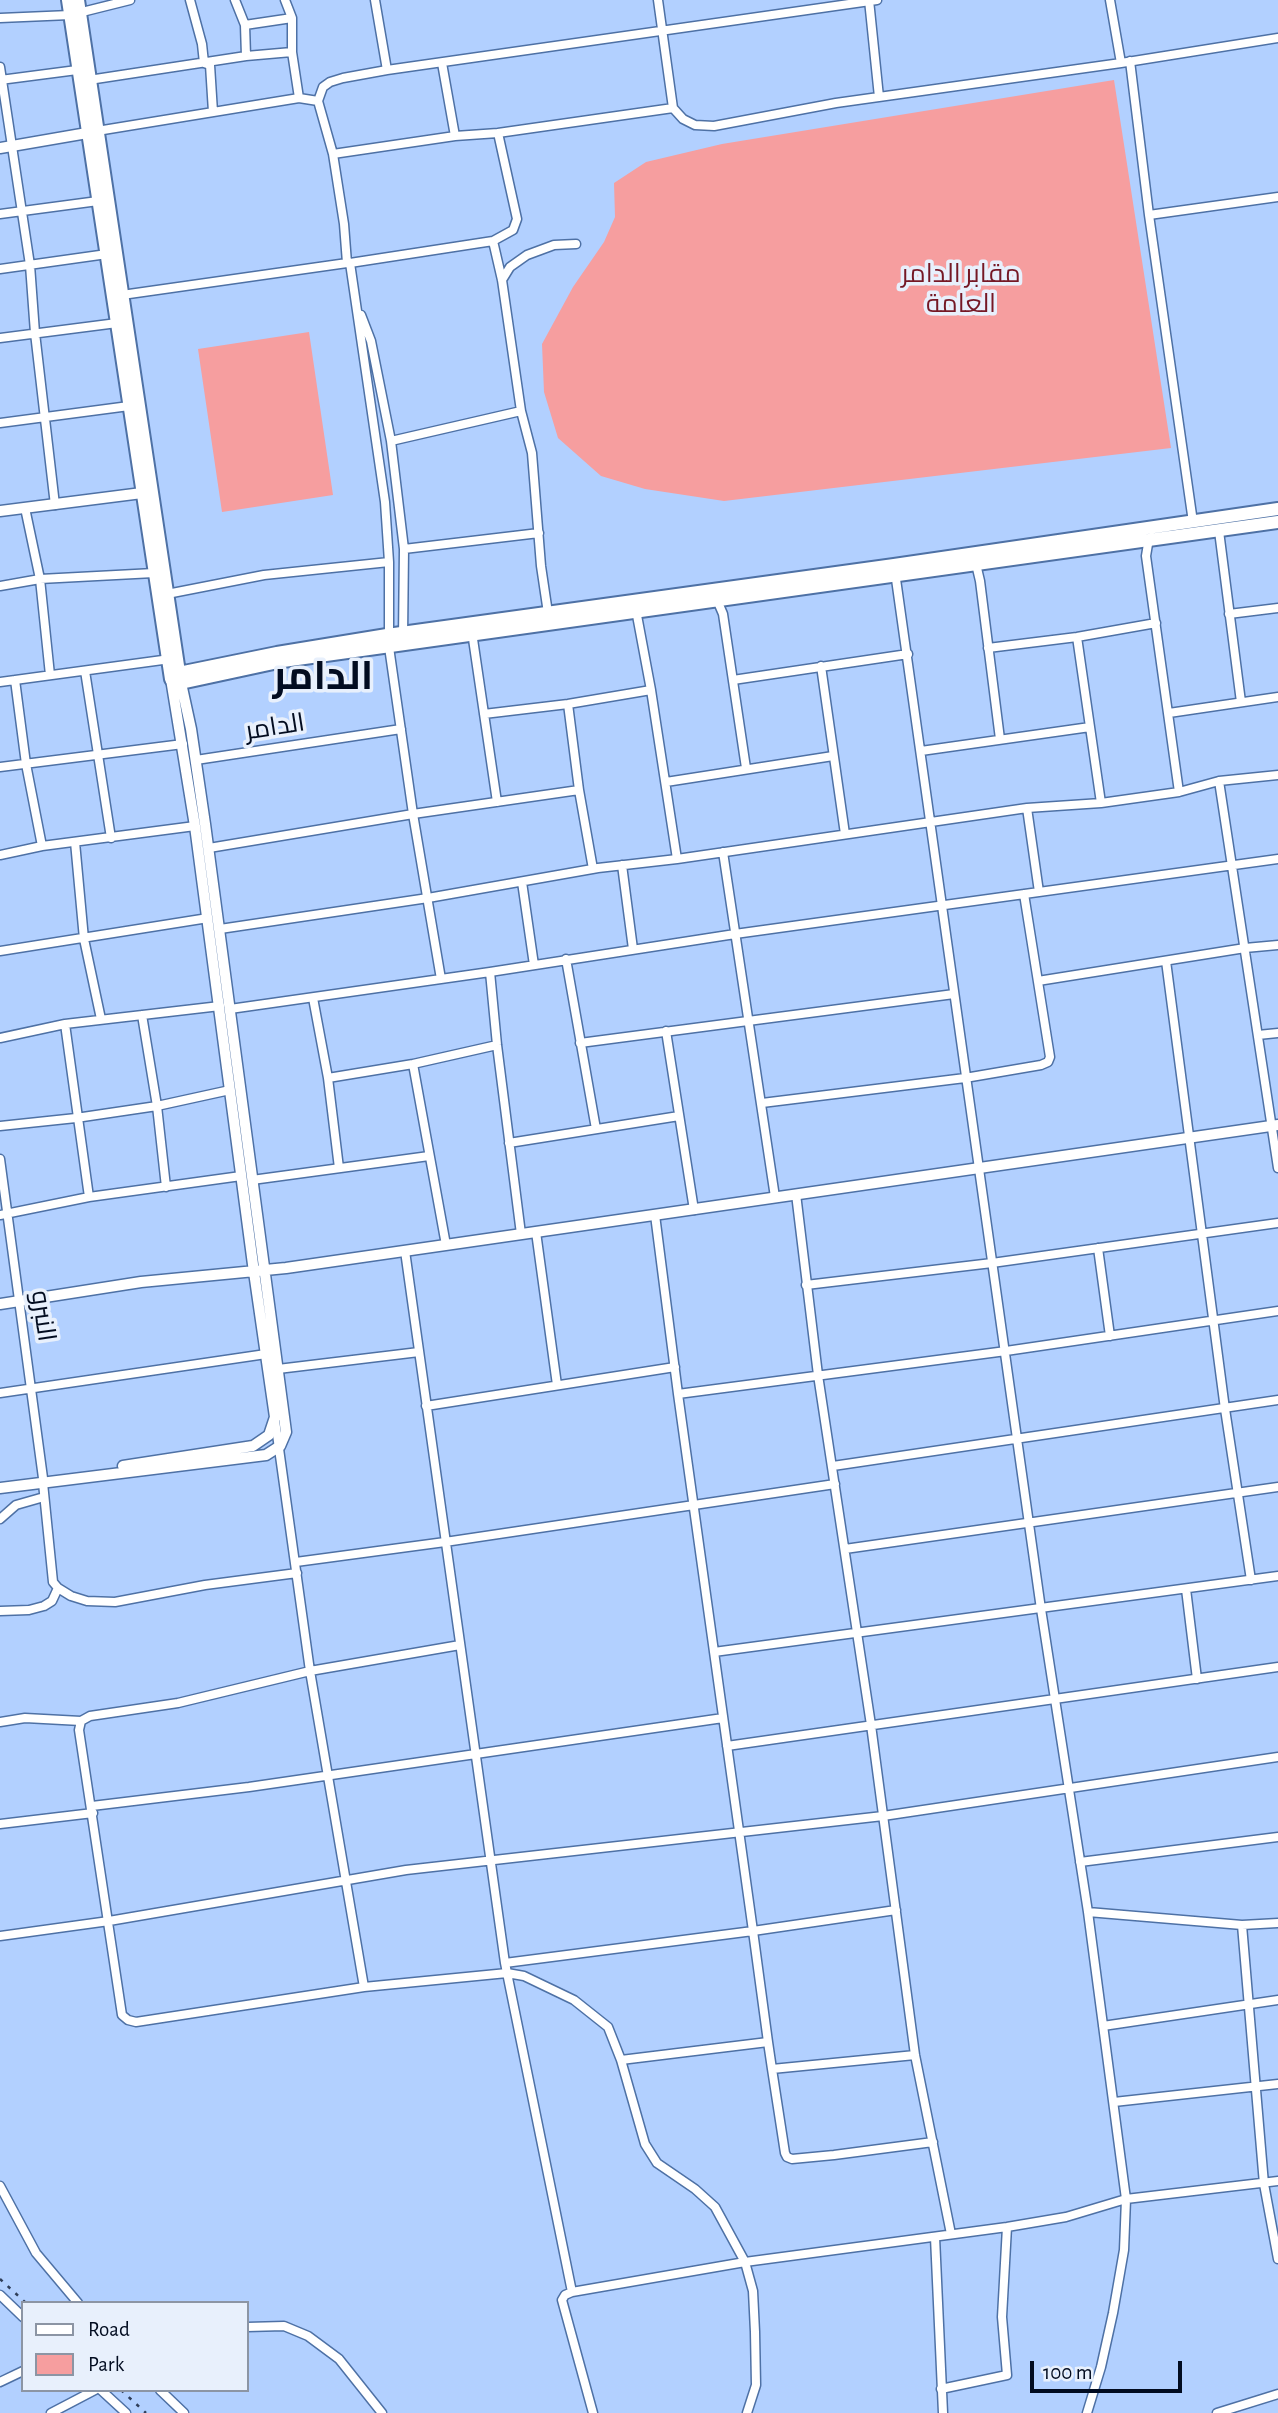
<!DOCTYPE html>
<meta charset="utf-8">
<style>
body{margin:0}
#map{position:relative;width:1278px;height:2413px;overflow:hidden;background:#b2d0ff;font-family:"Alegreya Sans",sans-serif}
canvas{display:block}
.legend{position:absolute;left:21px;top:2301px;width:228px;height:91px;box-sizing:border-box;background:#e8f0fc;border:2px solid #8c95a4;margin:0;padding:9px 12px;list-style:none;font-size:21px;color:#020c20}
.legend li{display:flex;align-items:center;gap:14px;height:35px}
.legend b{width:35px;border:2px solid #8c95a4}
.scale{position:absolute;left:1030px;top:2361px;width:152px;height:32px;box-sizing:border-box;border:4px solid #020c20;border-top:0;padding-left:9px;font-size:21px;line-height:24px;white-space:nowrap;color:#020c20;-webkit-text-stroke:5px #e8f0fc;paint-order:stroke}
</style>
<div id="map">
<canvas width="1278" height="2413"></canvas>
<ul class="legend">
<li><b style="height:9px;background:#fff"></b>Road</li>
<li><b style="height:19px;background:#f69e9f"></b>Park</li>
</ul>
<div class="scale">100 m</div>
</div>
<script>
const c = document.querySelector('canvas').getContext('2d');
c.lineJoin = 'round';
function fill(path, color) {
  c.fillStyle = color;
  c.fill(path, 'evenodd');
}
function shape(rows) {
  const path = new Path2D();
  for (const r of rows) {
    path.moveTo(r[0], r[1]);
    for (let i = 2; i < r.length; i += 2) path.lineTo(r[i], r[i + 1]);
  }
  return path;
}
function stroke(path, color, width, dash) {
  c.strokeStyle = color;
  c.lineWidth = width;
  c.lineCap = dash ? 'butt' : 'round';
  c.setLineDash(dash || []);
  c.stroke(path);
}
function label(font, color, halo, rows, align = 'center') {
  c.font = font + ' "Alegreya Sans",Cairo,sans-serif';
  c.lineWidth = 7;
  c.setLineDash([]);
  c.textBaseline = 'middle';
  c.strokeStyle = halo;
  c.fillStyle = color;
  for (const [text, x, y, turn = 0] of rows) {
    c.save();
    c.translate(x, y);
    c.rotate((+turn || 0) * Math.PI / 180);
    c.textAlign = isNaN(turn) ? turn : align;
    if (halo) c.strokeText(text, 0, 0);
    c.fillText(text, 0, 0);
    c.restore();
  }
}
fill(shape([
 [1114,80,1171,448,724,501,645,489,601,476,558,438,544,392,542,344,573,287,604,242,615,217,614,183,646,162,722,144],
 [309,332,333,495,222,512,198,349]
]), '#f69e9f');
const minor = shape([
 [190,0,202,44,204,63,210,65,213,112],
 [235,0,245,25,246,56],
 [285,0,292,18,292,52,299,98],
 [375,0,387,70],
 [658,0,673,108,683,119,695,125,714,126,836,103,1121,63,1278,38],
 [869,0,879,97],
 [1110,0,1121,63],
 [0,18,70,15,130,0],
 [245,25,292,18],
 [1130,61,1149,215,1193,522],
 [442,63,455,136],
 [0,67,30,265,35,333,55,505],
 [0,80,77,70],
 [89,80,246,56,292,52],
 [97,131,299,98,318,101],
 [333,154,455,136,498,133,673,108],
 [0,214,98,201],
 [1149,215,1278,197],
 [493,241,502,280,521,411,532,453,541,566,548,613],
 [350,263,493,241,513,230,517,219,498,133],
 [0,269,107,254],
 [502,280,510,267,527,255,554,245,576,244],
 [122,295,347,263],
 [361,315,371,341,391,441],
 [0,338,117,323],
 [0,423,129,406],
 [25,508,40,579,50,675],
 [1219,531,1241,702],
 [1152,537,1148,544,1146,556,1179,792],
 [404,549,539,533],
 [976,564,980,581,1000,739],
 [895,572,1041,1609,1088,1912,1126,2199,1124,2250,1113,2313,1101,2367,1087,2413],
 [0,586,40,579,154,573],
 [167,594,264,575,389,562],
 [717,600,723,614,746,768],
 [636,610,651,690,677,859],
 [1229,614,1278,608],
 [468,635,473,639,497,802],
 [403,637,404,549,391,441,521,411],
 [1077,637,1101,803],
 [988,648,1077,637,1156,623],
 [821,666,845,834],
 [85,671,111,838],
 [15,680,26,764,42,846],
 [733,680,908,654],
 [0,682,170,659],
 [1169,713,1278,697],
 [484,714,568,704,651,690],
 [921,751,1090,727],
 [196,760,401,729],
 [0,767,183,744],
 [1219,781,1278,1168],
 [666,782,833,756],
 [579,790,593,869],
 [1027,808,1039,892],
 [75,842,84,939,101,1019],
 [209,848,413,814,579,790,568,704],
 [723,852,775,1197],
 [0,855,42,846,195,826],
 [622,865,633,949],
 [522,882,534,965],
 [220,929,428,898,598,868,677,859,1027,808,1101,803,1179,792,1219,781,1278,775],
 [0,951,208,918],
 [566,959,596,1129],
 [1166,961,1225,1409,1251,1580],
 [490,972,497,1045,521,1234],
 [441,979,413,814,389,647,389,562,385,502,350,263,347,263,344,224,333,154,318,101,323,87,330,82,343,78,387,70,877,0],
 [1038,981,1245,948,1278,945],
 [313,998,328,1078,339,1168],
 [230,1009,490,972,735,934,1278,859],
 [142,1015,157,1106,166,1187],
 [65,1024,89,1197],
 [666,1031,694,1210],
 [1258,1035,1278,1033],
 [0,1038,65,1024,220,1006],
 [580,1043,954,994],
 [413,1064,446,1245],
 [328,1078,413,1064,497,1045],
 [762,1103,965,1078,1041,1065,1048,1062,1050,1057,1024,894],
 [0,1126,76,1118,157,1106,230,1090],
 [509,1143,679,1116],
 [0,1159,43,1478],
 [252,1180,429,1156],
 [796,1194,818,1375,871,1725,915,2055,951,2234],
 [0,1215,89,1197,241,1176],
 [655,1215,678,1394],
 [536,1232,557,1385],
 [1098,1248,1110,1336],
 [405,1251,505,1963,572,2292],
 [806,1285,992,1263,1278,1223],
 [278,1369,419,1352],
 [0,1393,266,1354],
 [426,1406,675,1367],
 [275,1420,310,1671,364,1987,507,1973,524,1976,574,2000,608,2027,621,2060,645,2144,657,2163,695,2189,715,2207,745,2262,753,2291,755,2332,756,2385,747,2413],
 [833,1466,1278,1400],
 [43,1483,53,1582,58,1588,71,1596,87,1601,115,1602,205,1585,297,1573],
 [0,1519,16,1505,44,1497],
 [845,1549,1278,1487],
 [296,1562,445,1542,835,1484],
 [1186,1589,1197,1679],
 [0,1611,29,1610,44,1606,52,1601,58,1588],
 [714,1652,1278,1576],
 [0,1722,25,1718,81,1721],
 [727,1746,1278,1667],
 [92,1806,249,1787,723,1718],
 [0,1824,93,1813],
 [1080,1862,1278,1837],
 [896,1910,753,1931,768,2042,772,2069,915,2055],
 [1088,1912,1242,1925,1278,1923],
 [1242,1925,1264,2184,1278,2259],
 [0,1936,109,1921,406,1870,883,1816,1278,1757],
 [505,1963,753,1931,678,1394,1006,1351,1278,1311],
 [364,1987,136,2022,128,2020,122,2015,79,1730,81,1721,90,1716,178,1703,310,1671,460,1645],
 [1103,2026,1278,2000],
 [621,2060,768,2042],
 [772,2069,785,2153,787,2157,792,2159,834,2155,933,2142],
 [1114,2102,1278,2084],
 [0,2186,36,2253,78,2303],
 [935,2237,943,2413],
 [0,2295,23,2317],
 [247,2327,284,2326,308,2336,339,2359,382,2413],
 [0,2382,23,2371],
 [941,2389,1007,2375,1002,2317,1007,2227],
 [101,2390,126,2413],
 [160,2390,184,2413],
 [51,2413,95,2390],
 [593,2413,562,2300,565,2295,572,2292,745,2262,1007,2227,1066,2217,1126,2199,1278,2181],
 [1217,2413,1278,2394]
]);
const tertiary = shape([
 [0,148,93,132],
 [0,511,142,493],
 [0,1304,141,1282,286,1268,1278,1125],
 [123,1466,253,1446,269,1435,275,1417,254,1272,195,826,171,679],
 [0,1488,266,1455,280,1446,286,1432,205,824,191,729,181,683]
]);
const primary = shape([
 [68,0,171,679,181,683,283,661,1278,522],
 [78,0,180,679],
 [170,669,179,673,277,653,387,635,894,565,1278,509]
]);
stroke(minor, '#4e71a5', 11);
stroke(tertiary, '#4e71a5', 13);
stroke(primary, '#4e71a5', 16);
stroke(minor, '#fff', 8);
stroke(tertiary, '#fff', 10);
stroke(primary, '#fff', 12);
stroke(shape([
 [0,2279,26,2303],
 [121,2390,146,2413]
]), '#2f3e59', 2.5, [3.5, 7]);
label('26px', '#751825', '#e8f0fc', [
 ["مقابر الدامر",961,274],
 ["العامة",961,304]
]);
label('26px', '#020c20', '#e8f0fc', [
 ["الدامر",275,727,-9],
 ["النبرو",43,1316,82]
]);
label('bold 40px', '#020c20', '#e8f0fc', [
 ["الدامر",323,677]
]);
</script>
